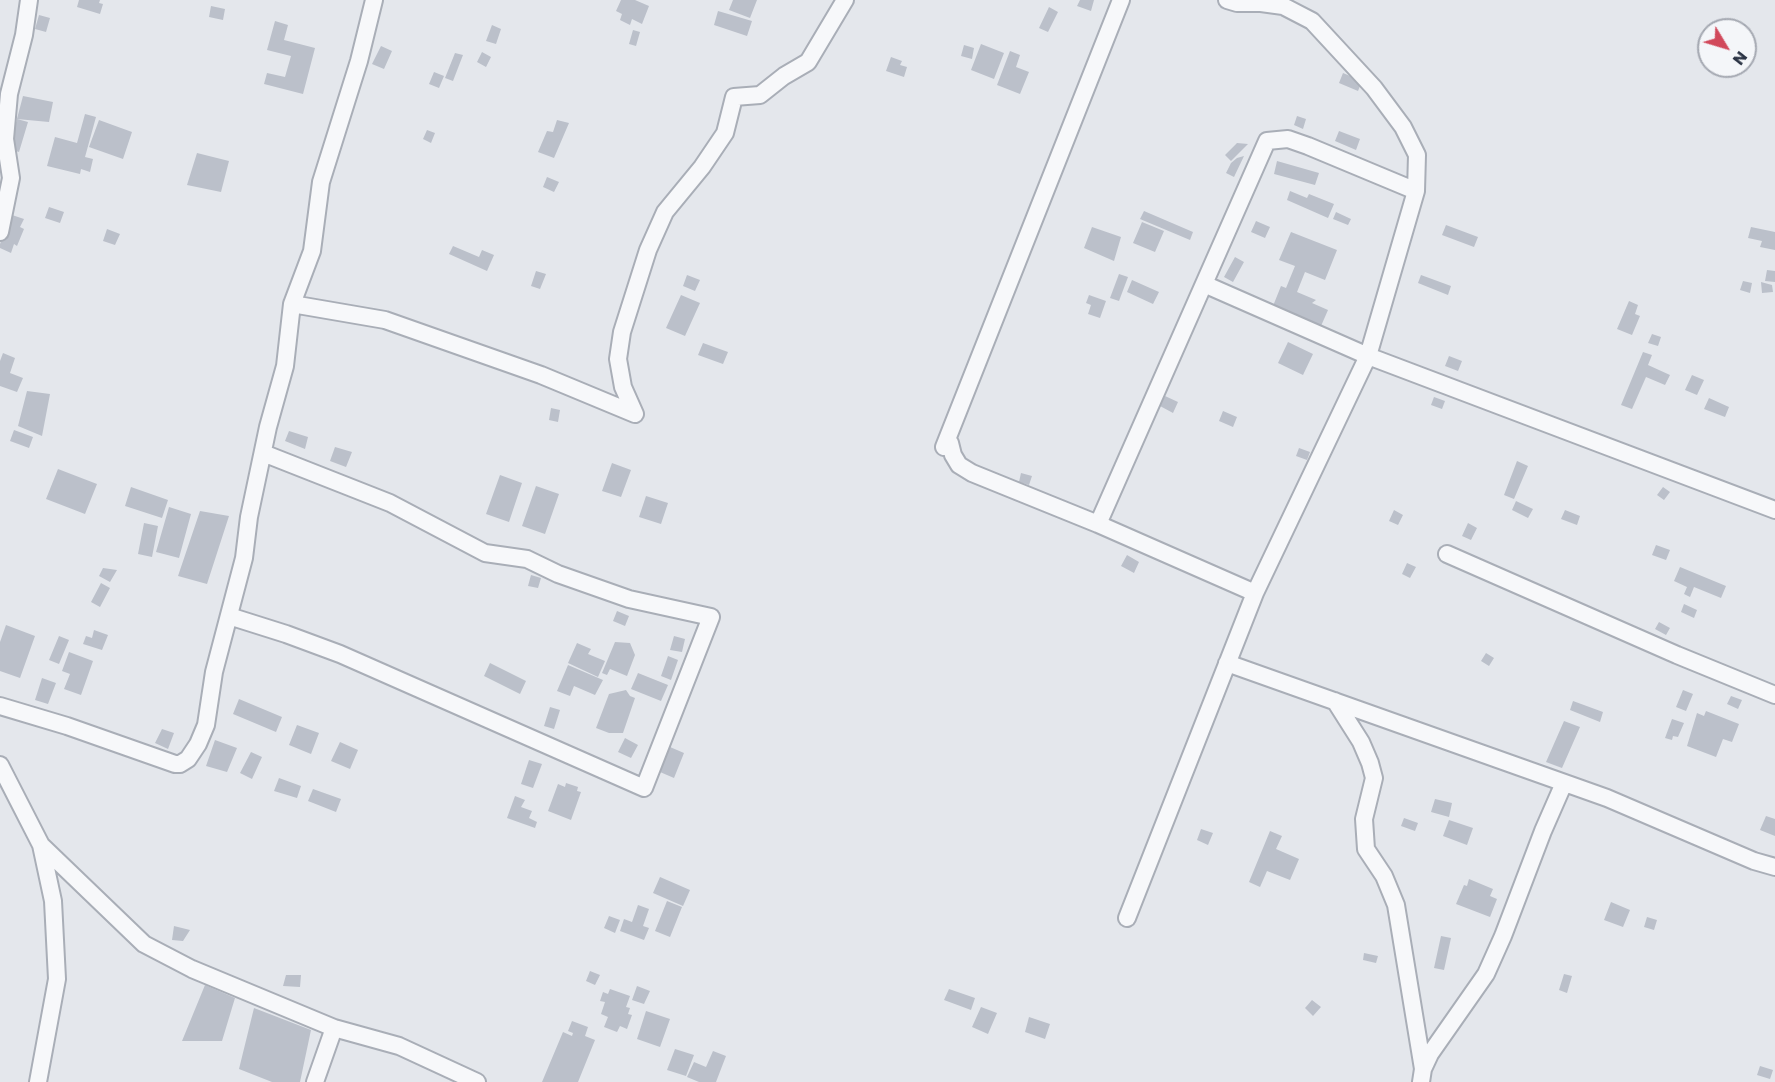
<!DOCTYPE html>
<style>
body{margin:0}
#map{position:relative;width:1775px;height:1082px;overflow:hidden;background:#e4e7ec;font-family:Poppins,sans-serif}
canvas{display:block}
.north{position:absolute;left:1697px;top:18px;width:60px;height:60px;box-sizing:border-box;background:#f4f6f9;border:2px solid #a4a8b1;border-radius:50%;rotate:128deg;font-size:16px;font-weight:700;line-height:24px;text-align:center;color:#2b3445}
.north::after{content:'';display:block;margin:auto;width:21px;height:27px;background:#d1495b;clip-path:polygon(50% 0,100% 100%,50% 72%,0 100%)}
</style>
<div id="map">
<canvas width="1775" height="1082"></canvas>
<div class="north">N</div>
</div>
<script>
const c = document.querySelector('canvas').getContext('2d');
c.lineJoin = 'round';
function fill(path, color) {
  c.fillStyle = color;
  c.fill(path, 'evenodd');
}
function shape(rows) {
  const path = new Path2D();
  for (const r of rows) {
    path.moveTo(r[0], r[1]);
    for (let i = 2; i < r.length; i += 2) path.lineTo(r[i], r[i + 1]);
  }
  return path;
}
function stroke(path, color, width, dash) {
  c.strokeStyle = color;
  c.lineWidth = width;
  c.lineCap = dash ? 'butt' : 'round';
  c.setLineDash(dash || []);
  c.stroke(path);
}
fill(shape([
 [79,0,100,0,99,3,103,4,100,14,77,7],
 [621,0,635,0,649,6,642,24,632,19,630,25,620,20,622,14,616,11],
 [733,0,757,0,750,18,729,10],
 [1080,0,1094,0,1091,11,1077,6],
 [211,6,225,9,223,20,209,17],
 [1049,7,1058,12,1048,32,1039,28],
 [718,11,752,21,747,36,714,25],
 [39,15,50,18,46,32,35,29],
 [275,21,288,25,284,40,315,48,303,94,264,84,267,73,285,77,291,56,267,50],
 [492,25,501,29,496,44,486,41],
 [633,30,640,32,636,46,629,44],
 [981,44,1004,53,994,79,971,70],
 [964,45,974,48,972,59,961,56],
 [381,46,392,51,384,69,372,64],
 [1010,51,1020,55,1016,67,1029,72,1020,94,997,85],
 [482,52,491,57,486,67,477,62],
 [455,53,463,55,453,81,445,78],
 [891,57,902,61,900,65,907,67,904,77,886,71],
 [434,72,444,76,439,88,429,84],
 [1343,73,1362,81,1358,91,1339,83],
 [23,96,53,102,49,122,17,119,28,122,19,152,9,149],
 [85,114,96,117,85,157,93,159,90,172,81,169,80,174,47,166,55,137,77,143],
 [1297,116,1306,119,1303,129,1294,125],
 [99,120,132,132,123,159,89,147],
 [557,120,569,123,554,158,538,152,547,131,553,132],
 [427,130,435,133,431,143,423,139],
 [1339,131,1360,139,1356,150,1335,141],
 [1237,143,1248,144,1231,161,1225,155],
 [197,153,229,161,221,192,187,185],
 [1244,156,1234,177,1226,173,1231,163,1237,158],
 [1277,161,1319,173,1315,185,1274,174],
 [547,177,559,182,554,192,543,187],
 [1290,191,1307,198,1309,194,1334,204,1328,218,1287,200],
 [49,207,64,212,60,223,45,218],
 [1144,211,1193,232,1190,240,1140,219],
 [1336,212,1351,219,1348,225,1333,219],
 [12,215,24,219,20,227,24,229,17,246,14,244,11,253,0,248,0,244],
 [1256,221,1270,227,1265,238,1251,232],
 [1142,222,1164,231,1155,252,1133,243],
 [1446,225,1478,237,1474,247,1442,235],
 [1092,227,1121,237,1114,261,1084,248],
 [1751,227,1775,232,1775,250,1760,247,1762,241,1748,238],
 [107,229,120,234,115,245,103,241],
 [1291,232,1337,250,1325,280,1305,272,1297,292,1316,300,1312,303,1328,310,1321,326,1273,306,1281,286,1286,288,1295,266,1279,260],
 [453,246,479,257,482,250,494,255,487,271,449,254],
 [1235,257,1244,262,1233,282,1224,277],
 [1767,270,1775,271,1775,282,1765,281],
 [536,271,546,274,540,289,531,286],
 [1119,274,1128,277,1119,301,1110,298],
 [687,275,700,280,695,291,683,286],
 [1421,275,1451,286,1448,295,1418,283],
 [1132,280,1159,292,1153,304,1127,292],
 [1743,281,1752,283,1750,293,1740,290],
 [1761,282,1772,285,1773,292,1762,293],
 [681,295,700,303,685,336,666,328],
 [1089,295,1106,301,1100,318,1088,314,1091,305,1086,303],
 [1629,301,1638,305,1635,314,1640,316,1632,335,1617,329],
 [1652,334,1661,337,1658,346,1648,343],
 [1288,342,1313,354,1303,375,1278,363],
 [703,343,728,352,723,364,698,355],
 [1643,352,1652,355,1648,365,1670,375,1665,385,1646,377,1632,409,1621,405],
 [3,353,15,358,10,373,23,378,17,392,0,386,0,361],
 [1449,356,1462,361,1458,371,1445,366],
 [1692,375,1704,380,1697,395,1685,390],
 [27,391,50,394,42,436,18,426],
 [1165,396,1178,402,1173,413,1160,406],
 [1434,397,1445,401,1442,409,1431,405],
 [1709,398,1729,407,1725,417,1704,409],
 [551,408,560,410,558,422,549,420],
 [1223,411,1237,417,1233,427,1219,421],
 [14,430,33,437,29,448,10,441],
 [289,431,308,437,305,449,285,441],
 [335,447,352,452,346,467,330,461],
 [1299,448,1310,452,1307,460,1296,456],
 [1517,461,1528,466,1514,499,1504,495],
 [612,463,631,470,621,497,602,491],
 [58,469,97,484,85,514,46,499],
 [1021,473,1032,476,1029,485,1019,482],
 [500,475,522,483,509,522,486,514],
 [536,486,559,494,545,534,522,526],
 [131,487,168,500,162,518,125,506],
 [1663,487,1670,492,1664,500,1657,495],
 [646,496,668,503,661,524,639,517],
 [1516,501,1533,509,1528,518,1512,510],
 [169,507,191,514,179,558,156,552],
 [1394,510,1403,515,1398,525,1389,521],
 [1565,510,1580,516,1577,525,1561,519],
 [200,511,229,516,207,584,178,576],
 [144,523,158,526,152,557,138,554],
 [1468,523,1477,528,1471,540,1462,536],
 [1656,545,1670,550,1666,560,1652,555],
 [1127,555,1139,562,1134,573,1121,566],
 [1407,563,1416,567,1410,578,1402,574],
 [1680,567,1726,586,1721,598,1694,587,1690,597,1684,594,1687,587,1674,581],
 [103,568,117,570,110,582,99,576],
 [531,575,541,578,538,588,528,586],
 [101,583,110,588,100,607,91,602],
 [1684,604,1697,610,1694,618,1681,612],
 [617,611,629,616,625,626,613,621],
 [1659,622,1670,628,1666,635,1655,629],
 [6,625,35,636,20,678,0,671,0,642],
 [94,630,108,635,102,650,83,644,86,636,92,638],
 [59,636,69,640,59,664,49,660],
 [674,636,685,639,682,652,670,650],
 [615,642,630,643,635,655,627,676,610,669,607,675,602,673],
 [577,643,591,649,588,654,605,661,598,677,568,663],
 [69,652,93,661,81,695,64,689,70,674,62,671],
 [1486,653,1494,658,1489,666,1481,661],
 [668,656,678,660,671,680,661,676],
 [490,663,526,681,520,694,484,676],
 [568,665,603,680,595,695,574,686,570,696,557,691],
 [638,673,668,685,661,701,631,689],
 [42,678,56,683,48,704,35,700],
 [626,690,630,696,635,698,623,733,609,733,596,728,609,694],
 [1683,690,1693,694,1686,711,1676,707],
 [1731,696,1742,700,1738,709,1727,704],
 [239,699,282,717,276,732,233,714],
 [1573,701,1603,712,1600,722,1570,710],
 [550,707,560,710,554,729,544,726],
 [1706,711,1739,724,1732,742,1723,739,1716,757,1687,746,1697,713,1704,716],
 [1672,719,1684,723,1678,737,1673,736,1672,740,1665,738],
 [1564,721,1580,727,1562,768,1546,762],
 [297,725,319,733,311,754,289,745],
 [162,729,174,733,168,749,155,743],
 [625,738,638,745,631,758,618,752],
 [215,740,237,748,227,772,206,766],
 [340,742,358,750,350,769,331,761],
 [670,747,684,753,674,778,660,772],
 [251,752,262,757,252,779,240,773],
 [529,760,542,764,533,788,521,784],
 [279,778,301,786,297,798,274,791],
 [566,783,578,787,577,791,581,792,571,820,548,811,558,784,565,787],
 [313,789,341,799,336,812,308,801],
 [515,796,525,800,521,807,532,811,529,818,537,822,535,828,507,818],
 [1435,799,1452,803,1449,817,1431,812],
 [1766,816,1775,819,1775,836,1760,830],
 [1404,818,1418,823,1415,831,1401,826],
 [1449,820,1473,828,1467,845,1443,836],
 [1201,829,1213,833,1208,845,1197,840],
 [1270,831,1282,836,1276,849,1299,859,1290,880,1267,871,1260,887,1249,882],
 [660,877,690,890,683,906,653,893],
 [1469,879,1493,889,1490,896,1497,899,1490,917,1456,904,1464,885,1467,886],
 [667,901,682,907,670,937,655,931],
 [1611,902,1630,910,1623,927,1604,920],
 [638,905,649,909,643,926,649,928,644,940,620,931,624,919,632,922],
 [609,916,620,920,615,933,604,928],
 [1647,917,1657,920,1654,930,1644,927],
 [174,926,190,930,183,941,172,940],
 [1441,936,1451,938,1444,970,1434,968],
 [1364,953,1378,956,1376,963,1363,960],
 [590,971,600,975,595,985,586,981],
 [1564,974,1572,976,1567,993,1559,990],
 [286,975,301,975,300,987,283,986],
 [205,985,235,998,222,1041,182,1041],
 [637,986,650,991,644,1004,632,1000],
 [610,989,630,996,626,1007,630,1008,628,1014,632,1015,627,1029,620,1026,617,1032,604,1027,608,1017,601,1014,605,1002,600,1001,603,992,608,994],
 [949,989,975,998,971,1010,944,1000],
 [1312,1000,1321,1007,1313,1016,1305,1008],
 [981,1007,997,1013,988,1034,972,1027],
 [254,1008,311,1030,300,1082,272,1082,239,1069],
 [646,1011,670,1019,660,1047,637,1039],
 [1029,1017,1050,1024,1045,1039,1025,1032],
 [572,1021,588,1027,585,1036,595,1040,578,1082,542,1082,563,1032,572,1036,573,1033,568,1031],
 [675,1049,694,1055,686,1076,667,1070],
 [713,1051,726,1056,716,1082,699,1082,687,1077,694,1062,706,1067],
 [1760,1066,1773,1070,1770,1079,1757,1075]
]), '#bbc0ca');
const minor = shape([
 [0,232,11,178,5,139,9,94,24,35,29,0],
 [1204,284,1368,356,1775,510],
 [292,304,385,320,541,375,635,414],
 [635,414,623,387,618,359,622,332,648,250,665,212,702,167,725,133,734,97,760,95,784,76,808,62,845,0],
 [944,447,1121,0],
 [944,447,950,443,953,455,959,465,972,473,1098,524,1255,593],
 [1098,524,1267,141,1288,139,1308,146,1416,191],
 [1447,554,1677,655,1775,695],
 [229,616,286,634,340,654,644,788,711,617,629,599,558,574,527,559,485,553,390,503,263,453],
 [1227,663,1607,798,1754,861,1775,867],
 [1335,701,1361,742,1370,763,1374,778,1364,819,1366,849,1384,876,1396,905,1423,1069],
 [0,706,67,726,175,764,180,764,188,759,198,744,206,725,214,672,244,558,249,517,268,427,285,366,292,304,312,251,321,182,359,61,374,0],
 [0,765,41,845,53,901,57,979,38,1082],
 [41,845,144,944,192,969,334,1028,315,1082],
 [1127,918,1255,593,1368,356,1416,191,1417,155,1403,127,1374,88,1312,21,1283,6,1261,3,1237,3,1227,0],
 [334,1028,399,1046,477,1082],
 [1421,1082,1423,1069,1430,1054,1486,974,1503,936,1543,831,1564,783]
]);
stroke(minor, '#a9aeb7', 20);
stroke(minor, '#f7f8fa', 16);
</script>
